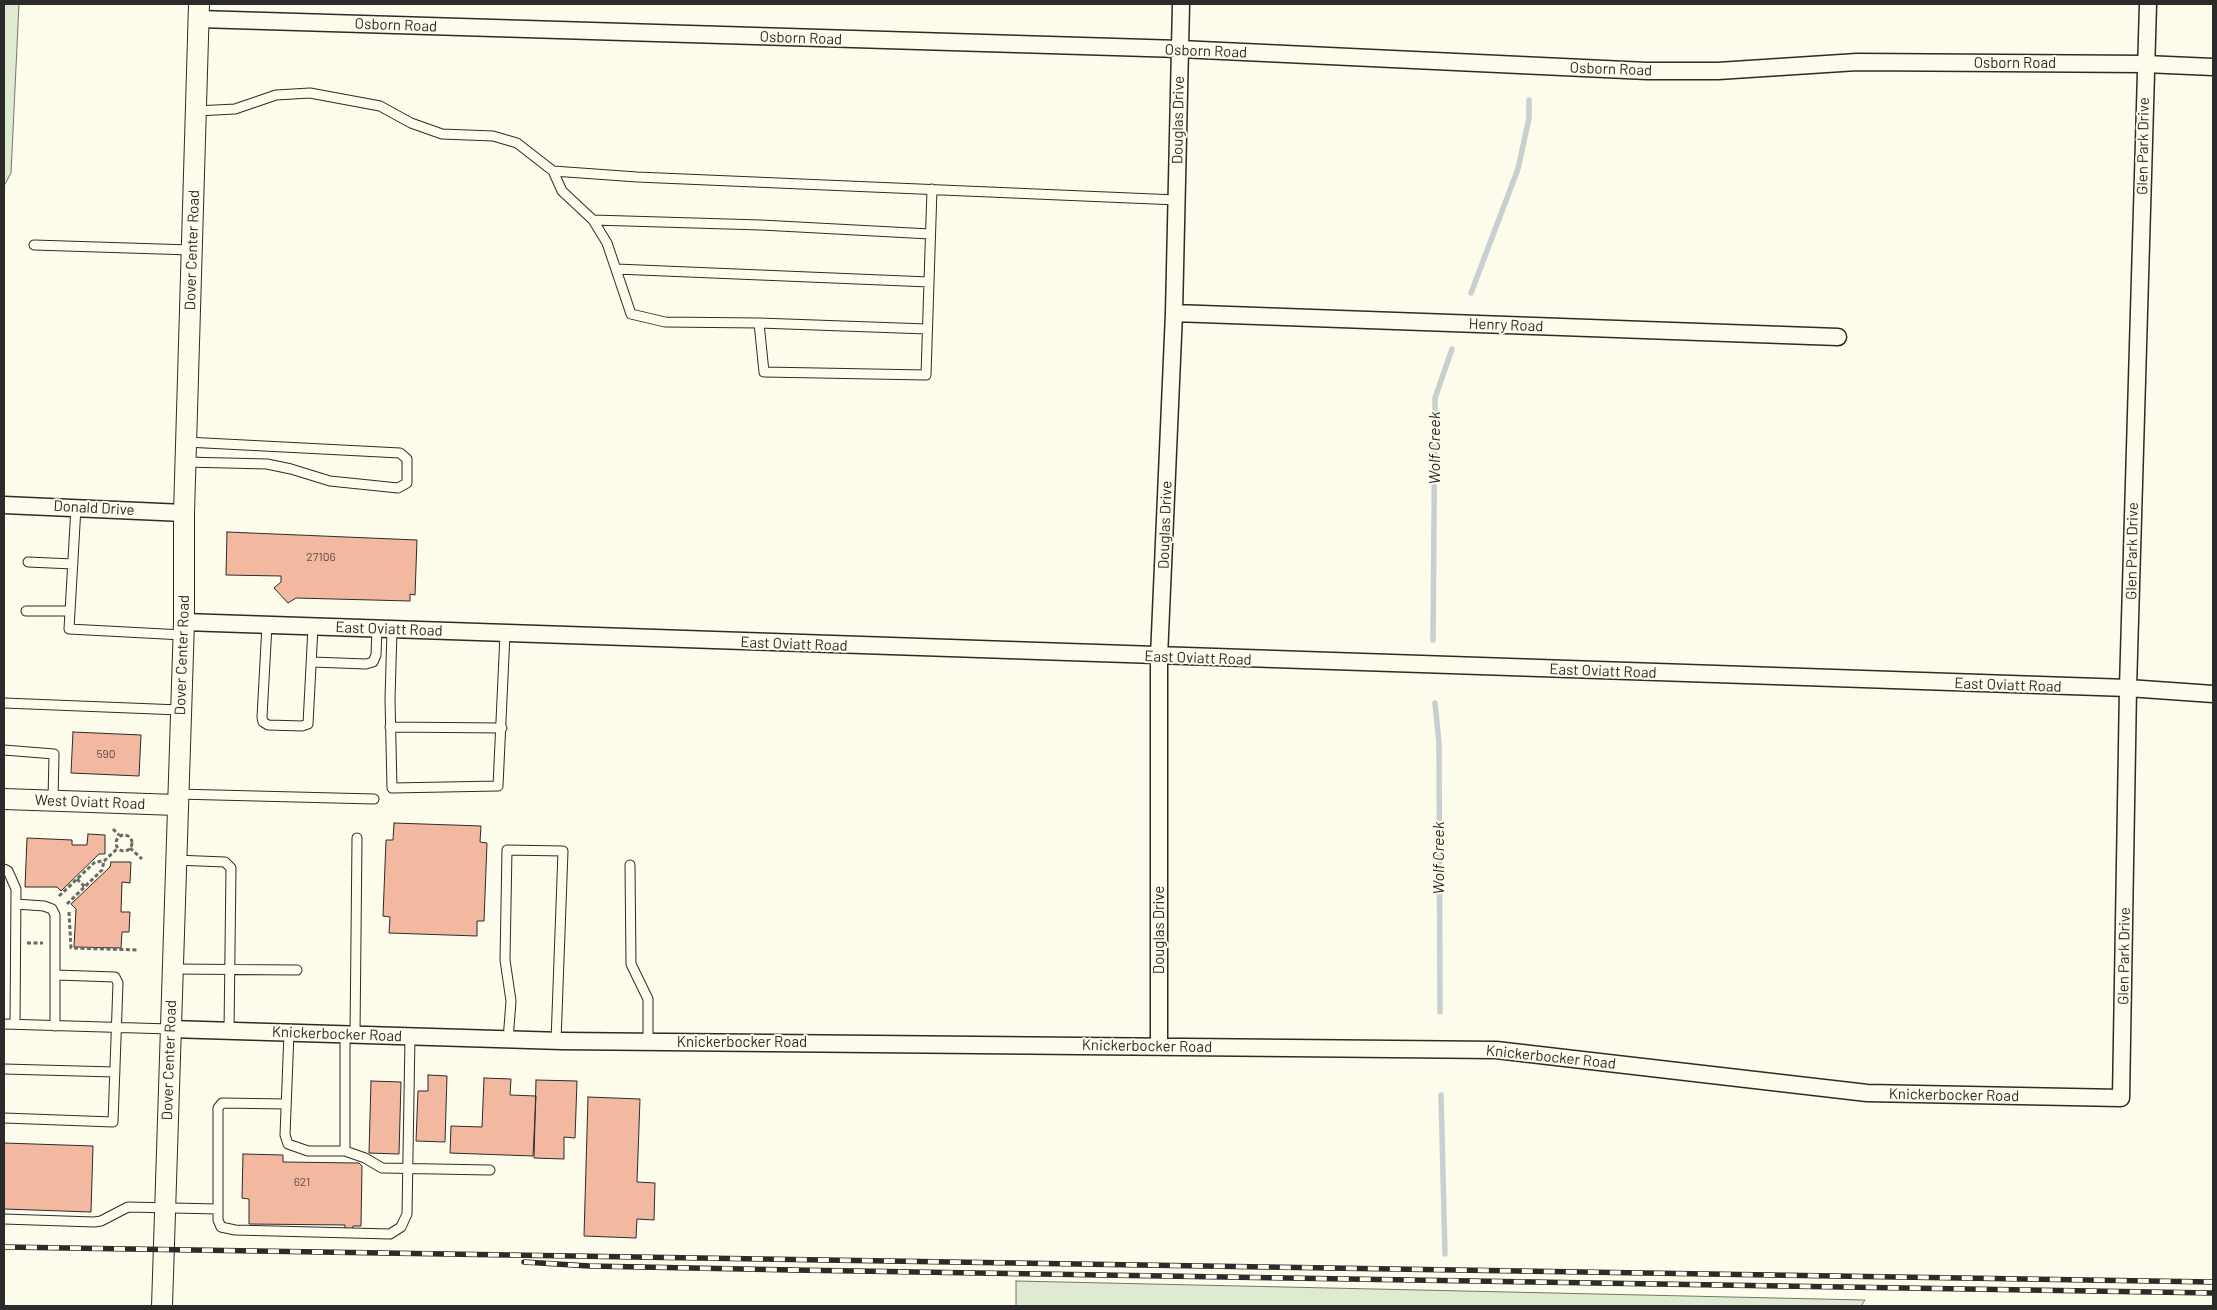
<!DOCTYPE html>
<style>
body{margin:0}
#map{position:relative;width:2217px;height:1310px;overflow:hidden;background:#fdfbea;font-family:Barlow,sans-serif}
canvas{display:block}
.frame{position:absolute;inset:0;border:5px solid #2b2b2b;pointer-events:none}
</style>
<div id="map">
<canvas width="2217" height="1310"></canvas>
<div class="frame"></div>
</div>
<script>
const c = document.querySelector('canvas').getContext('2d');
c.lineJoin = 'round';
function fill(path, color) {
  c.fillStyle = color;
  c.fill(path, 'evenodd');
}
function shape(rows) {
  const path = new Path2D();
  for (const r of rows) {
    if (r.length === 3) {
      path.moveTo(r[0] + r[2], r[1]);
      path.arc(r[0], r[1], r[2], 0, 2 * Math.PI);
      continue;
    }
    path.moveTo(r[0], r[1]);
    for (let i = 2; i < r.length; i += 2) path.lineTo(r[i], r[i + 1]);
  }
  return path;
}
function stroke(path, color, width, dash) {
  c.strokeStyle = color;
  c.lineWidth = width;
  c.lineCap = dash ? 'butt' : 'round';
  c.setLineDash(dash || []);
  c.stroke(path);
}
function label(font, color, halo, rows, align = 'center') {
  c.font = font + ' Barlow,sans-serif';
  c.lineWidth = 4;
  c.setLineDash([]);
  c.textBaseline = 'middle';
  c.strokeStyle = halo;
  c.fillStyle = color;
  for (const [text, x, y, turn = 0] of rows) {
    c.save();
    c.translate(x, y);
    c.rotate((+turn || 0) * Math.PI / 180);
    c.textAlign = isNaN(turn) ? turn : align;
    if (halo) c.strokeText(text, 0, 0);
    c.fillText(text, 0, 0);
    c.restore();
  }
}
const green = shape([
 [4,4,19,4,11,173,4,186,4,4],
 [1016,1281,1865,1300,1861,1306,1016,1306,1016,1281]
]);
fill(green, '#deebd1');
stroke(green, '#74746e', 1);
stroke(shape([
 [1471,293,1518,169,1529,118,1529,100],
 [1433,640,1435,398,1452,349],
 [1435,703,1439,743,1440,1012],
 [1441,1095,1445,1254]
]), '#c7d0d0', 5.5);
const building = shape([
 [227,532,417,540,415,595,410,594,410,601,296,598,288,603,274,588,281,582,281,576,226,575,227,532],
 [73,732,141,735,139,776,71,773,73,732],
 [394,823,481,826,480,842,487,843,484,921,477,921,477,936,389,933,390,917,383,916,386,840,393,840,394,823],
 [88,834,105,835,105,854,99,854,61,891,57,887,25,887,27,838,72,840,72,845,87,845,88,834],
 [111,862,131,862,130,883,122,882,121,912,130,912,129,932,122,932,121,948,74,947,76,909,71,904,110,867,111,862],
 [428,1075,447,1076,445,1142,416,1141,418,1091,428,1091,428,1075],
 [484,1078,511,1079,510,1095,536,1096,533,1156,450,1153,451,1126,482,1127,484,1078],
 [536,1080,577,1081,575,1138,564,1137,564,1159,534,1158,536,1080],
 [371,1081,401,1082,399,1154,369,1153,371,1081],
 [588,1097,640,1099,637,1182,655,1183,654,1220,637,1219,636,1238,584,1236,588,1097],
 [4,1143,93,1146,91,1212,4,1209,4,1143],
 [243,1154,283,1155,283,1162,359,1163,362,1166,361,1226,353,1226,352,1231,345,1231,345,1225,249,1224,249,1199,242,1198,243,1154]
]);
fill(building, '#f2b8a0');
stroke(building, '#2b2b2b', 1);
const service = shape([
 [196,111,235,109,276,95,310,93,380,106,411,123,442,134,493,136,517,143,553,171,637,177,1177,200],
 [553,171,562,191,593,220,607,243,631,314,665,322,759,323,764,372,926,375,932,189],
 [593,220,761,225,930,234],
 [34,245,191,250],
 [616,269,929,282],
 [759,323,927,329],
 [185,462,267,464,291,469,330,481,398,488,407,483,407,459,400,453,186,442],
 [76,507,69,629,183,635],
 [28,562,73,564],
 [26,611,70,611],
 [267,625,262,717,263,722,268,725,302,726,308,724,313,627],
 [392,630,390,699,392,788,498,786,505,634],
 [312,662,366,664,373,662,376,655,377,629],
 [4,703,180,710],
 [390,727,502,728],
 [4,750,54,754,53,800],
 [177,794,374,799],
 [175,860,225,862,231,868,229,1031],
 [630,865,631,964,648,999,648,1042],
 [4,869,8,871,16,889,15,1024],
 [16,904,44,906,52,909,55,915,55,1026],
 [173,969,297,970],
 [4,1024,170,1029],
 [289,1033,285,1135,288,1144,308,1151,345,1151,365,1158,382,1168,490,1170],
 [345,1035,345,1151],
 [355,1035,357,838],
 [508,1040,511,1001,505,960,507,850,563,851,556,1041],
 [4,1069,115,1072],
 [4,1118,113,1122,118,983,115,977,56,975],
 [218,1209,218,1220,221,1227,235,1230,390,1234,401,1227,407,1214,410,1036],
 [4,1219,94,1222,101,1221,128,1207,218,1209,218,1108,222,1103,286,1104]
]);
const minor = shape([
 [199,19,1180,49,1647,71,1718,71,1857,62,2145,64,2213,67],
 [1174,313,1838,337],
 [4,505,184,513],
 [184,622,2128,688,2213,694],
 [170,1029,562,1041,1496,1050,1867,1093,2121,1098,2128,688,2148,4],
 [1159,1046,1159,657,1174,313,1181,4]
]);
const tertiary = shape([
 [4,799,177,805],
 [162,1306,184,622,184,513,199,4]
]);
stroke(service, '#2b2b2b', 11);
stroke(minor, '#2b2b2b', 19);
stroke(tertiary, '#2b2b2b', 22);
stroke(shape([
 [113,829,119,835],
 [124,843,8],
 [130,848,142,859],
 [77,879,85,887],
 [59,896,95,862,104,861,118,848],
 [67,904,102,870,104,861],
 [69,912,71,948,139,950],
 [27,943,43,943]
]), '#6a6964', 3, [4, 2.5]);
stroke(service, '#fdfbea', 9);
stroke(minor, '#fdfbea', 16);
stroke(tertiary, '#fdfbea', 20);
const rail = shape([
 [4,1247,2213,1282],
 [524,1262,589,1266,793,1270,2213,1293]
]);
stroke(rail, '#2b2b2b', 5.5);
stroke(rail, '#fdfbea', 4, [11]);
label('12px', '#5d4e48', null, [
 ["27106",321,557],
 ["590",106,754],
 ["621",302,1182]
]);
label('15px', '#2b2b2b', '#fdfbea', [
 ["Osborn Road",396,25,2],
 ["Osborn Road",801,38,2],
 ["Osborn Road",1206,51,2],
 ["Osborn Road",2015,63],
 ["Osborn Road",1611,69,2],
 ["Douglas Drive",1178,120,-89],
 ["Glen Park Drive",2143,146,-89],
 ["Dover Center Road",192,250,-88],
 ["Henry Road",1506,325,2],
 ["Donald Drive",94,508,3],
 ["Douglas Drive",1165,525,-88],
 ["Glen Park Drive",2132,551,-89],
 ["East Oviatt Road",389,629,2],
 ["East Oviatt Road",794,644,2],
 ["Dover Center Road",182,655,-88],
 ["East Oviatt Road",1198,658,2],
 ["East Oviatt Road",1603,671,2],
 ["East Oviatt Road",2008,685,2],
 ["West Oviatt Road",90,802,2],
 ["Douglas Drive",1159,930,-90],
 ["Glen Park Drive",2124,956,-89],
 ["Knickerbocker Road",337,1034,2],
 ["Knickerbocker Road",742,1042],
 ["Knickerbocker Road",1147,1046,1],
 ["Knickerbocker Road",1551,1057,6],
 ["Dover Center Road",169,1060,-88],
 ["Knickerbocker Road",1954,1095,1]
]);
label('italic 16px', '#2b2b2b', '#fdfbea', [
 ["Wolf Creek",1435,448,-90],
 ["Wolf Creek",1439,858,-90]
]);
</script>
